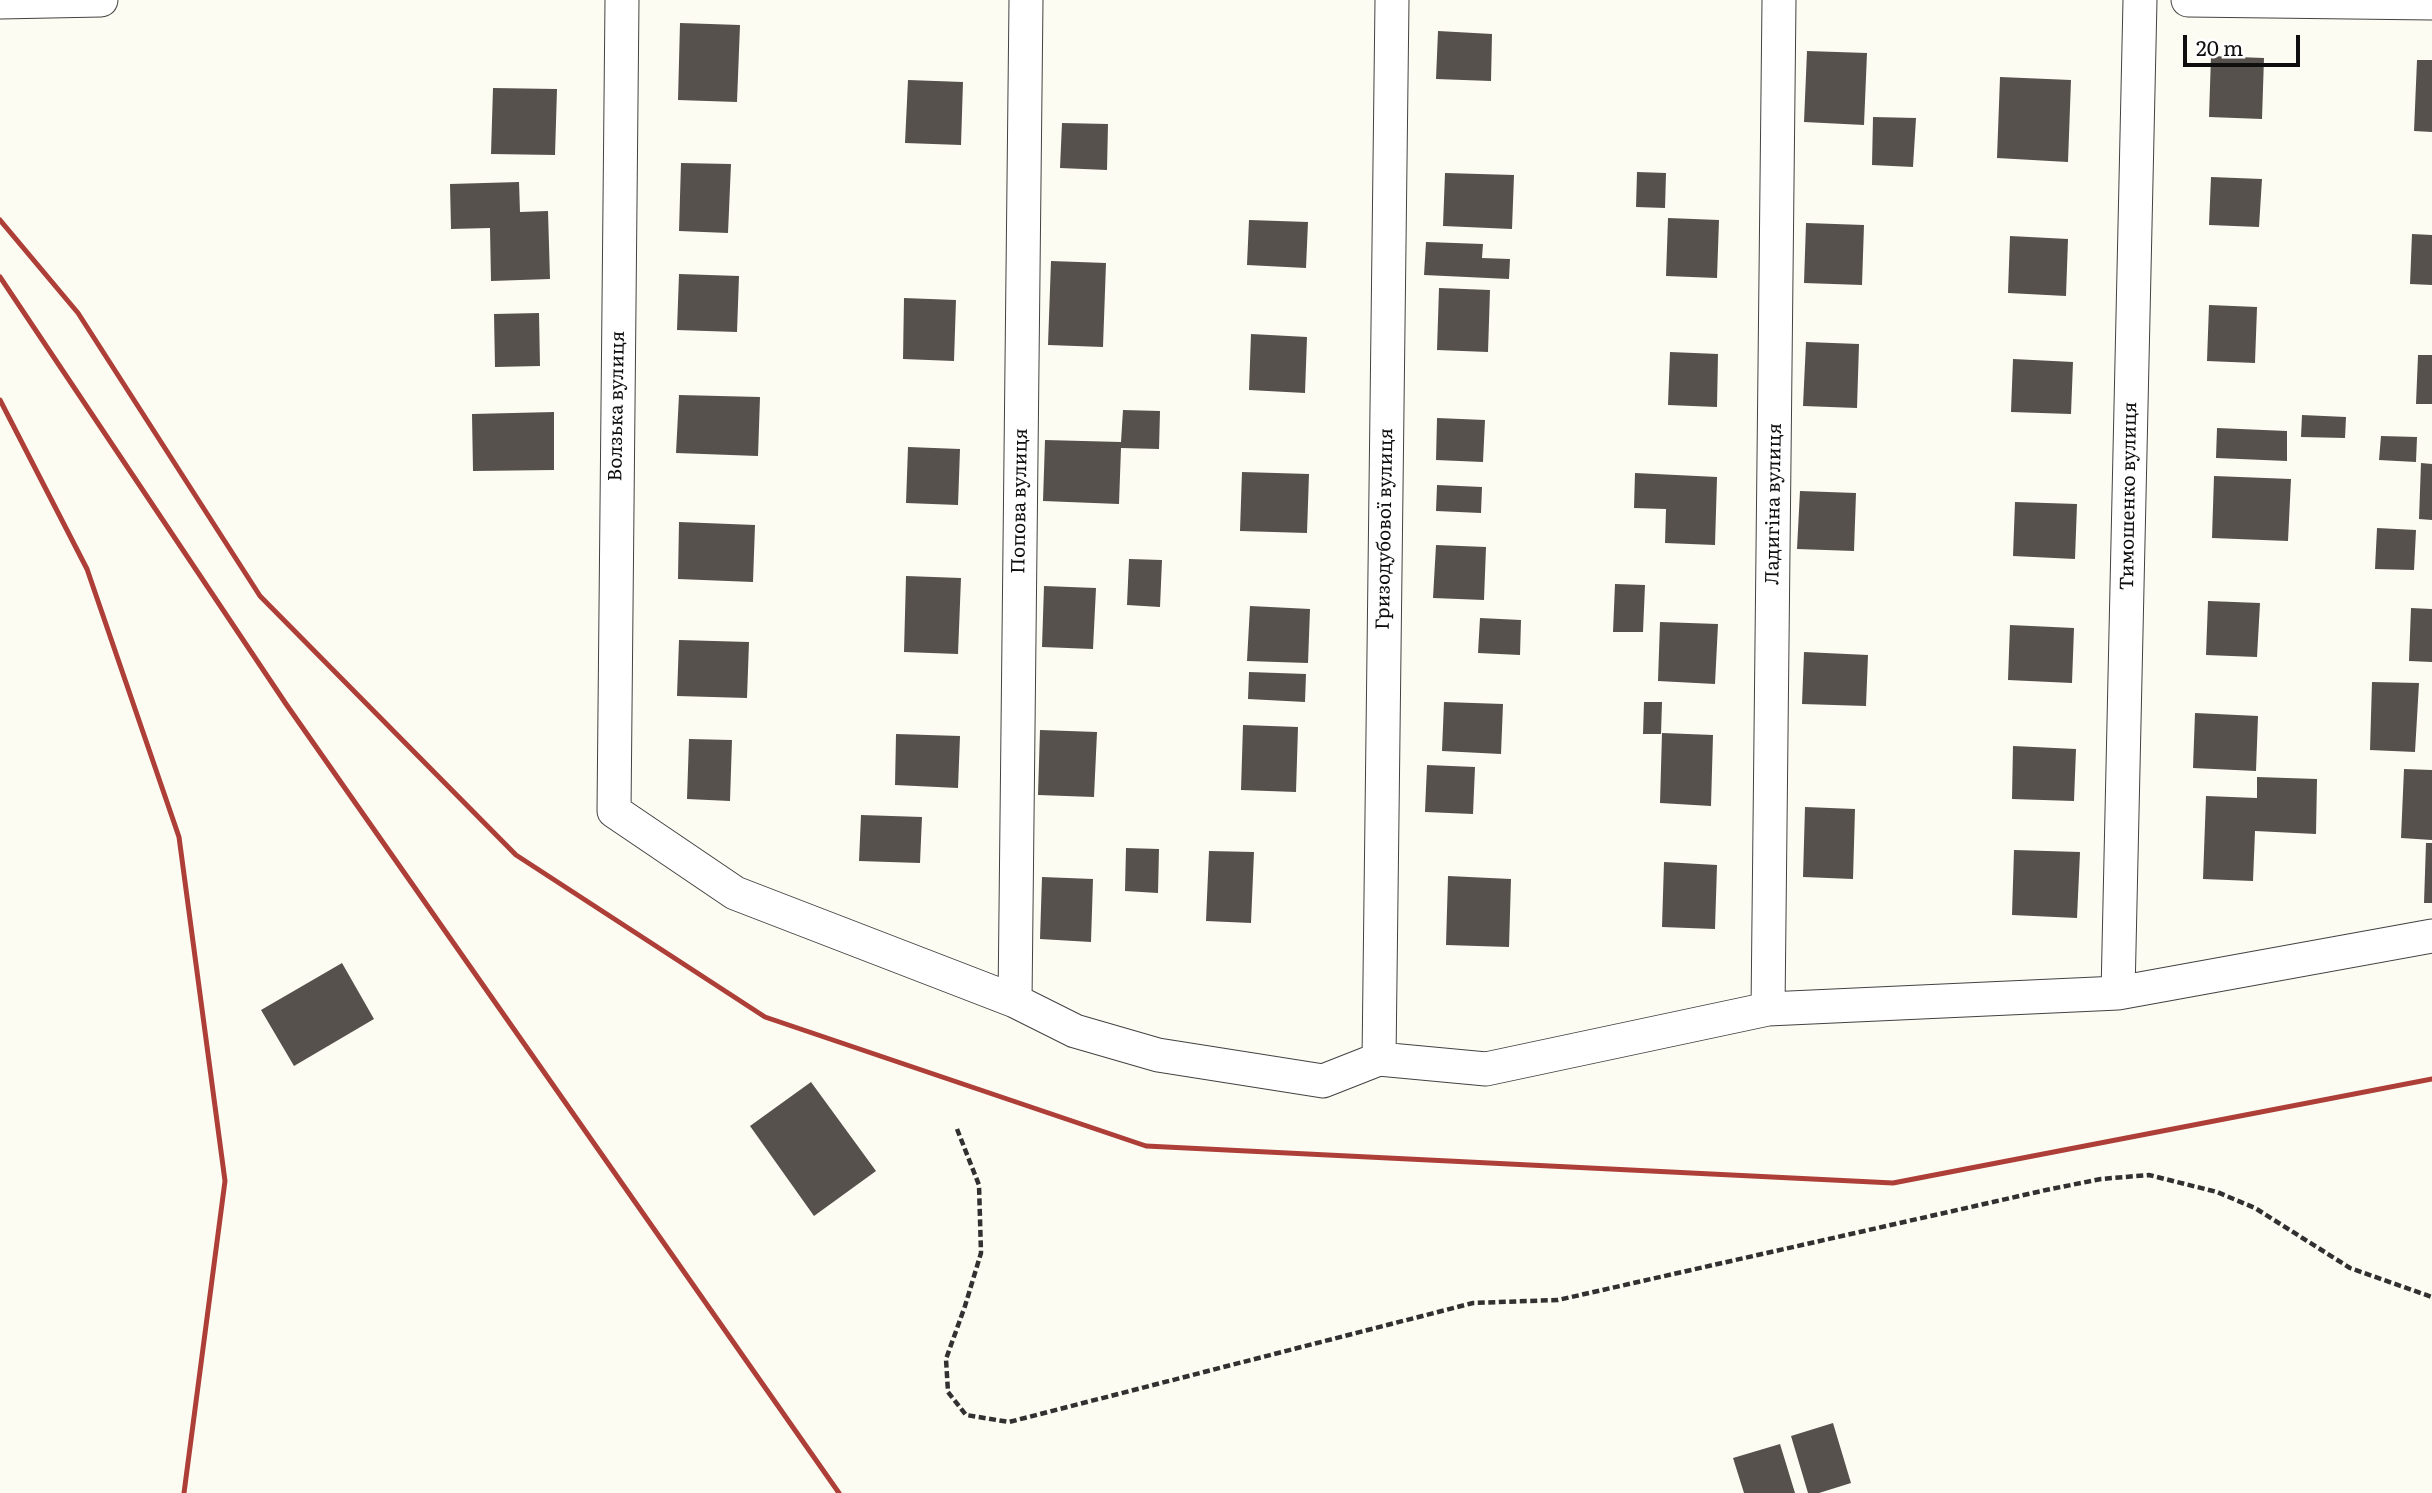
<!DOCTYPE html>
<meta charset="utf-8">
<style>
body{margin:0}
#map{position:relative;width:2432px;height:1493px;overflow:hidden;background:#fdfcf2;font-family:Literata,serif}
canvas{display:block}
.scale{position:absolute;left:2183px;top:35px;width:117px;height:32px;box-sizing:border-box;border:4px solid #0f0f0f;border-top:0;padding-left:9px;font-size:21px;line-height:24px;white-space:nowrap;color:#0f0f0f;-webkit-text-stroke:5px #fff;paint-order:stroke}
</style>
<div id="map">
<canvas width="2432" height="1493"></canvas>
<div class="scale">20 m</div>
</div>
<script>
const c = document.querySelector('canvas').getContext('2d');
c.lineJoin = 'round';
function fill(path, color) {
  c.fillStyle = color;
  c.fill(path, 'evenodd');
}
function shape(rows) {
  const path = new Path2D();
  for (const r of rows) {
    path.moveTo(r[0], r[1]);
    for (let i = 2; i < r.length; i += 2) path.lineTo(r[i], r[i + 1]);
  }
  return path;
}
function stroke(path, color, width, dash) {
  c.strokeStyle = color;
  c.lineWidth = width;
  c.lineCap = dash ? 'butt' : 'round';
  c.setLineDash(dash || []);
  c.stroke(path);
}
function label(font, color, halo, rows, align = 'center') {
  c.font = font + ' Literata,serif';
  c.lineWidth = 7;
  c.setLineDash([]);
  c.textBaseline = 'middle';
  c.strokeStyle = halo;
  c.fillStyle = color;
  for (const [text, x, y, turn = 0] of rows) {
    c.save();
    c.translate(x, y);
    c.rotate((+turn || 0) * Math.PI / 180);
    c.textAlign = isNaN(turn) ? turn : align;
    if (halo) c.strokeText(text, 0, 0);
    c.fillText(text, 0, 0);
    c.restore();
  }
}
fill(shape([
 [680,23,740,25,737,102,678,100],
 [1438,31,1492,34,1491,81,1436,79],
 [1807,51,1867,53,1864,125,1804,122],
 [2211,56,2264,58,2262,119,2209,117],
 [2417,60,2432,60,2432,132,2414,131],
 [2000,77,2071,80,2068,162,1997,158],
 [908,80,963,82,961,145,905,143],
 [493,88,557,89,555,155,491,154],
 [1873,117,1916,118,1913,167,1872,165],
 [1062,123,1108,124,1107,170,1060,168],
 [681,163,731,164,728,233,679,231],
 [1637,172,1666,173,1665,208,1636,207],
 [1445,173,1514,175,1512,229,1443,226],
 [2211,177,2262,179,2259,227,2209,225],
 [519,182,520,212,548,211,550,279,491,281,490,228,451,229,450,184],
 [1668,218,1719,220,1717,278,1666,276],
 [1249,220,1308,222,1306,268,1247,265],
 [1806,223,1864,225,1862,285,1804,283],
 [2412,234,2432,235,2432,285,2410,284],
 [2010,236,2068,239,2066,296,2008,293],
 [1426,242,1483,244,1482,258,1510,259,1509,279,1424,275],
 [1051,261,1106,263,1103,347,1048,345],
 [679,274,739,276,737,332,677,330],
 [1439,288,1490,290,1488,352,1437,350],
 [904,298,956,300,954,361,903,359],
 [2209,305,2257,307,2255,363,2207,361],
 [539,313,540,366,495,367,494,314],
 [1251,334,1307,337,1305,393,1249,390],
 [1806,342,1859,344,1857,408,1803,406],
 [1670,352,1718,354,1717,407,1668,405],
 [2418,355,2432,355,2432,404,2416,404],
 [2013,359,2073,362,2071,414,2011,412],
 [679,395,760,397,758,456,676,453],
 [1123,410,1160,411,1159,449,1121,448,1119,504,1043,501,1045,440,1121,442],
 [554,412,554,470,473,471,472,414],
 [2302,415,2346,417,2345,438,2301,437],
 [1437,418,1485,420,1483,462,1436,460],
 [2217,428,2287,431,2287,461,2216,458],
 [2381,436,2417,437,2416,462,2379,460],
 [908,447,960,449,958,505,906,503],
 [2421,463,2432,464,2432,520,2419,519],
 [1242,472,1309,474,1307,533,1240,531],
 [1635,473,1717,477,1715,545,1665,543,1666,509,1634,508],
 [2214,476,2291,479,2288,541,2212,538],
 [1437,485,1482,487,1481,513,1436,511],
 [1800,491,1856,493,1854,551,1797,549],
 [2015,502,2077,504,2075,559,2013,556],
 [679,522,755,525,753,582,678,579],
 [2377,528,2416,530,2414,570,2375,569],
 [1436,545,1486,547,1484,600,1433,598],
 [1129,559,1162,560,1160,607,1127,605],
 [906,576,961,578,958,654,904,652],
 [1615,584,1645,585,1643,632,1613,632],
 [1044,586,1096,588,1093,649,1042,647],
 [2208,601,2260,603,2257,657,2206,655],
 [1250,606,1310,609,1308,663,1247,661],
 [2411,608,2432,609,2432,662,2409,661],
 [1480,618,1521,620,1520,655,1478,653],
 [1660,622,1718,624,1715,684,1658,681],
 [2010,625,2074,628,2072,683,2008,680],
 [679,640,749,642,747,698,677,696],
 [1804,652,1868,655,1866,706,1802,704],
 [1249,672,1306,674,1305,702,1248,699],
 [2372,682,2419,683,2415,752,2370,750],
 [1444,702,1503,704,1501,754,1442,751],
 [1644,702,1662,702,1661,734,1643,734],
 [2195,713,2258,716,2256,771,2193,768],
 [1243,725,1298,727,1296,792,1241,790],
 [1040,730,1097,732,1094,797,1038,795],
 [1662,733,1713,735,1711,806,1660,803],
 [896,734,960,736,958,788,895,785],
 [689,739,732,740,730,801,687,799],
 [2013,746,2076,749,2074,801,2012,799],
 [1427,765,1475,767,1473,814,1425,812],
 [2404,769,2432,770,2432,840,2401,838],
 [2257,777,2317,779,2316,834,2255,831,2253,881,2203,879,2206,796,2257,798],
 [1805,807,1855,809,1853,879,1803,877],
 [861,815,922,817,920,863,859,861],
 [2426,843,2432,843,2432,903,2424,903],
 [1126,848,1159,849,1158,893,1125,891],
 [2014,850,2080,852,2077,918,2012,915],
 [1209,851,1254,852,1251,923,1206,921],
 [1664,862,1717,865,1715,929,1662,927],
 [1448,876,1511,879,1509,947,1446,945],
 [1042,877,1093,879,1091,942,1040,939],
 [342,963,374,1019,294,1066,261,1010],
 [811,1082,876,1171,814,1216,750,1126],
 [1833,1423,1851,1483,1819,1493,1808,1493,1791,1436],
 [1780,1444,1795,1493,1744,1493,1733,1458]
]), '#56514c');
const street = shape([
 [622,0,614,811,735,893,1015,1001,1075,1031,1158,1055,1323,1081,1379,1059,1486,1069,1768,1009,2118,993,2432,936],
 [2188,0,2432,3],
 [0,2,101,0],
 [2118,993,2140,0],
 [1015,1001,1026,0],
 [1768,1009,1779,0],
 [1379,1059,1392,0]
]);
stroke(street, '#424242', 35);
stroke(shape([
 [957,1129,979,1185,981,1253,965,1306,946,1359,948,1392,966,1415,1009,1422,1473,1303,1558,1300,2046,1190,2101,1179,2149,1175,2217,1192,2255,1208,2350,1268,2432,1297]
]), '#313131', 4.5, [7, 3.5]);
stroke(street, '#fff', 33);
stroke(shape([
 [0,220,78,313,260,596,516,855,765,1017,1146,1146,1893,1183,2432,1079],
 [0,277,286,704,839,1493],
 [0,400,87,569,179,837,225,1181,184,1493]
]), '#ad3f38', 5);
label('19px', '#0f0f0f', '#fff', [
 ["Волзька вулиця",617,406,-89],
 ["Тимошенко вулиця",2129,496,-89],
 ["Попова вулиця",1020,501,-89],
 ["Ладигіна вулиця",1774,504,-89],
 ["Гризодубової вулиця",1385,529,-89]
]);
</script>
